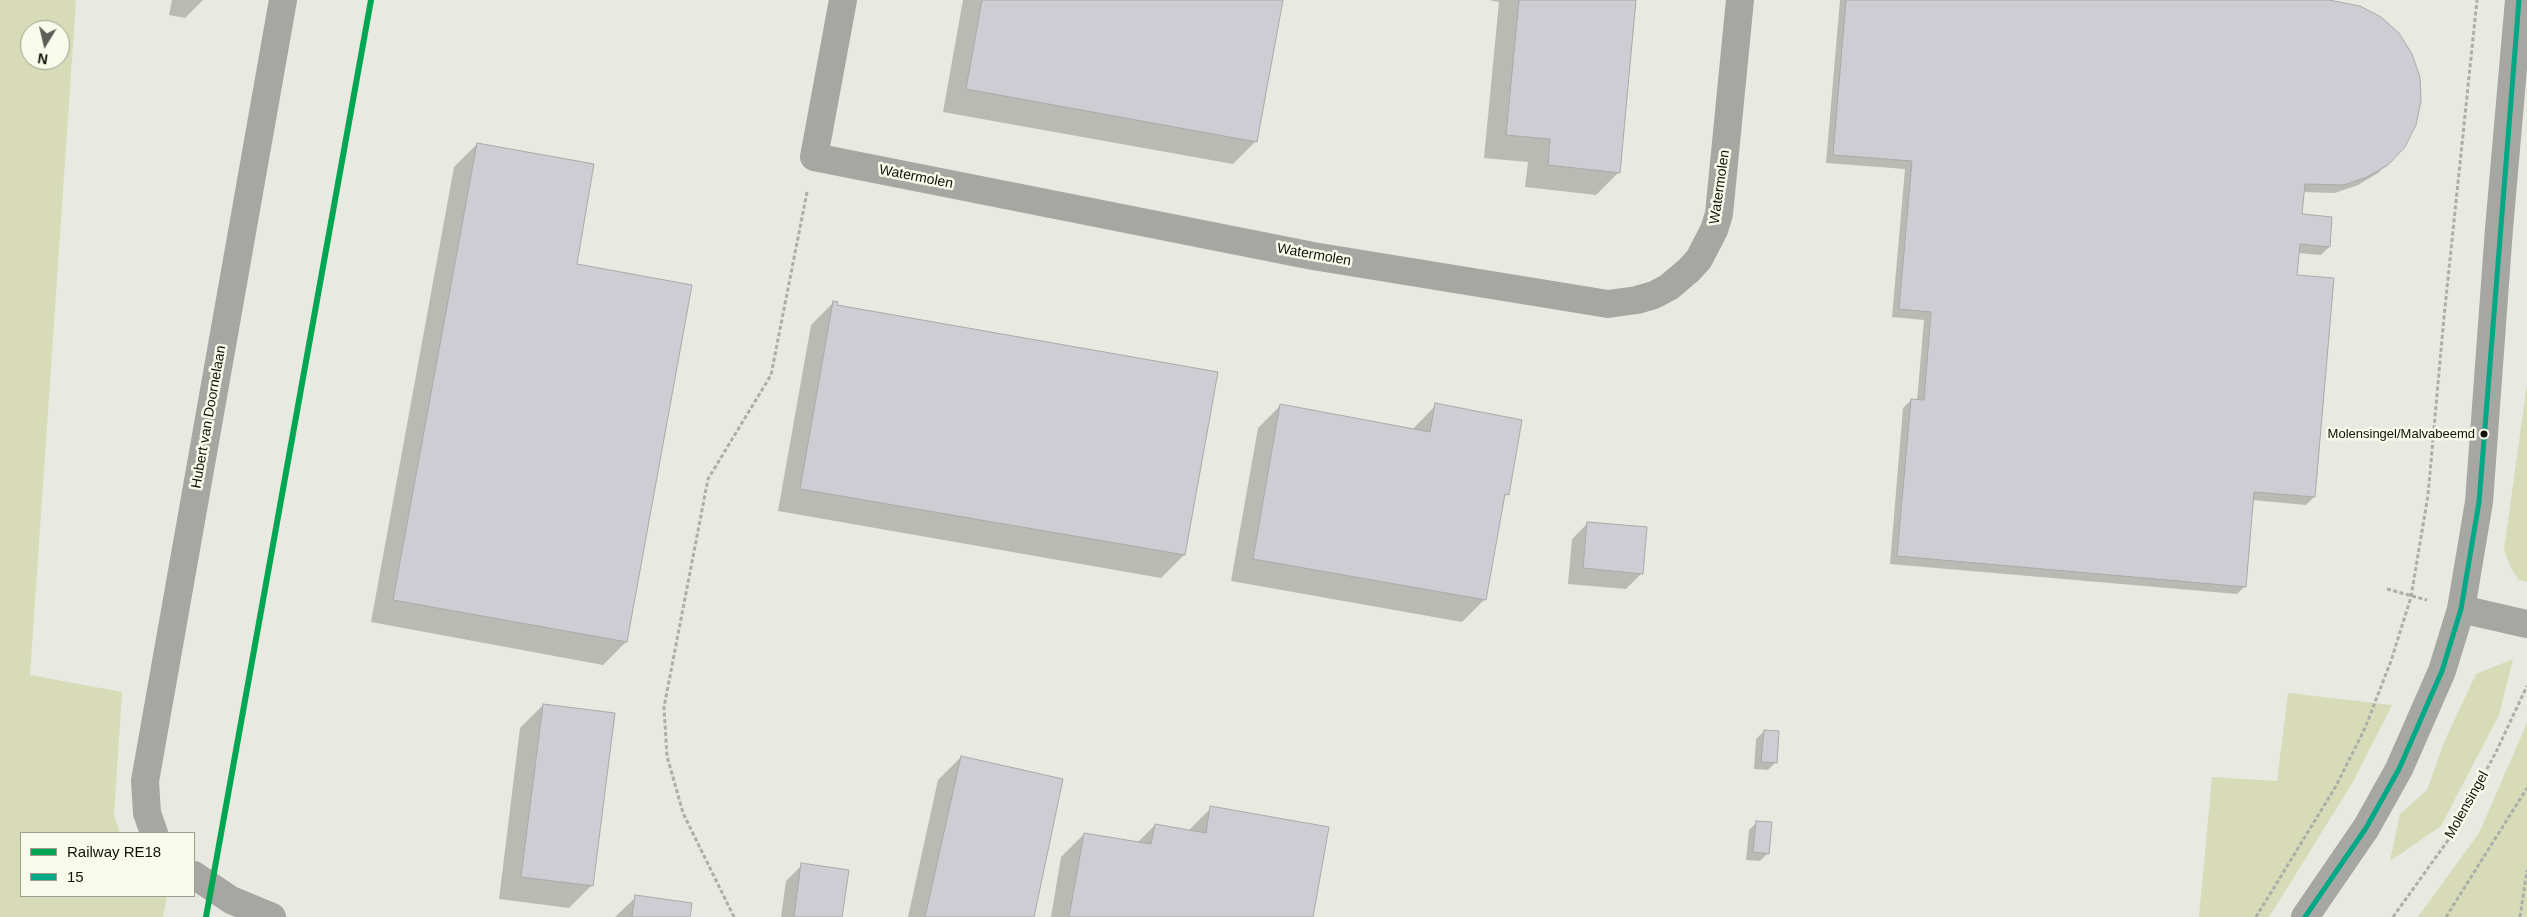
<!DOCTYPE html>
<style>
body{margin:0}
#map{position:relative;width:2527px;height:917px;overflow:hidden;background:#e8e9e0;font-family:Arial,sans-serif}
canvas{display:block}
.legend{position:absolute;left:20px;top:832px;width:175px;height:65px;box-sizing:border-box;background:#f8fbe9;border:1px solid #9c9e91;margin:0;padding:6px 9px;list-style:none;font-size:15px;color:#11120c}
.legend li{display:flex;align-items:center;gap:10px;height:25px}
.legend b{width:25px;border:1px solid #9c9e91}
.north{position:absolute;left:20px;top:20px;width:50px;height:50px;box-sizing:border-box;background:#f8fbe9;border:1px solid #9c9e91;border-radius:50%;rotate:189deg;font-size:14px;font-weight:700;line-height:20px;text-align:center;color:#11120c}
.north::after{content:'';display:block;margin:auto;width:18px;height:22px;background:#5c5d56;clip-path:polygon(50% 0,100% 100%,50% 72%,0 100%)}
</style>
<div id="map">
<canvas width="2527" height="917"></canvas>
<ul class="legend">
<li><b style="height:6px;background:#00a651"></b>Railway RE18</li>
<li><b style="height:6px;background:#00a886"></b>15</li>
</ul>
<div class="north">N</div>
</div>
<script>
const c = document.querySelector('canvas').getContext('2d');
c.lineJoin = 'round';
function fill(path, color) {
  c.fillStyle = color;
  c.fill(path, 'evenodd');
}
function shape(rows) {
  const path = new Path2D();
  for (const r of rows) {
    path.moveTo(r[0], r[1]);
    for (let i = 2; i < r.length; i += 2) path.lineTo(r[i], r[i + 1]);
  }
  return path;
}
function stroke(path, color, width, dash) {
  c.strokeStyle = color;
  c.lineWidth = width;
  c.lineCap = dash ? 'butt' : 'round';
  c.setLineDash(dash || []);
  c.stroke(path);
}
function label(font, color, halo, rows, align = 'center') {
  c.font = font + ' Arial,sans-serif';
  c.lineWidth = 5;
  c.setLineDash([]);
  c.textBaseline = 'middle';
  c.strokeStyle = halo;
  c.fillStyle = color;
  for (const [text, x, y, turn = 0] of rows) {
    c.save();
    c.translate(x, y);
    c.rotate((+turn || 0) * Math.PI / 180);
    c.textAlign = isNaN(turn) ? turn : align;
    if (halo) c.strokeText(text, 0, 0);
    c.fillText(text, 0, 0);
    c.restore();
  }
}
fill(shape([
 [0,0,76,0,30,675,122,692,114,816,120,833,21,833,21,896,167,896,163,917,0,917],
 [30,30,60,30,60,60,30,60],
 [2527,384,2527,582,2519,580,2511,568,2504,550],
 [2513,659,2499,715,2441,826,2390,861,2400,814,2427,790,2445,740,2476,674],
 [2288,693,2392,705,2353,782,2269,917,2199,917,2212,777,2277,781],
 [2527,723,2527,917,2418,917,2479,833]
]), '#d7dbb7');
fill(shape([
 [172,0,203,0,185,18,169,15],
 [963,0,1282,0,1256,141,1233,164,943,112],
 [1489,0,1635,0,1619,172,1596,195,1525,187,1528,162,1484,158,1499,2],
 [1840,0,2320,0,2387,164,2378,173,2358,185,2335,193,2303,192,2301,216,2329,247,2321,255,2298,253,2296,276,2314,497,2306,505,2252,500,2245,586,2237,594,1890,564,1903,408,1911,400,1917,401,1924,320,1892,317,1905,169,1826,163],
 [477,144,575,265,626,642,603,665,371,622,454,167],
 [833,303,836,306,1184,555,1161,578,778,511,811,325],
 [1281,405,1412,430,1436,405,1507,494,1503,498,1485,599,1462,622,1231,581,1258,428],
 [1588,523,1642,573,1626,589,1568,584,1572,539],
 [543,705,592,885,569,908,499,899,520,728],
 [1764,731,1776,762,1768,770,1754,769,1756,739],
 [961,757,1033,917,908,917,938,780],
 [1211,808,1312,917,1051,917,1061,857,1084,834,1137,843,1155,825,1188,831],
 [1757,822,1768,853,1760,861,1746,860,1749,830],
 [802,865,841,917,781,917,786,881],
 [636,897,689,917,615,917]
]), '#0003');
const building = shape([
 [982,0,1283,0,1257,142,966,89,982,0],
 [1519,0,1636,0,1620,173,1548,165,1550,139,1506,135,1519,0],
 [1846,0,2329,0,2360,6,2381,17,2399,33,2412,54,2420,77,2421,101,2416,125,2405,147,2388,165,2367,177,2344,185,2305,184,2302,214,2332,217,2330,247,2300,244,2297,275,2334,278,2315,497,2254,492,2246,587,1897,556,1911,399,1924,400,1931,312,1899,309,1912,161,1833,155,1846,0],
 [477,143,594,164,577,264,692,285,627,642,393,600,477,143],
 [833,301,838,302,837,305,1218,372,1185,555,800,489,833,301],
 [1435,403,1522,420,1509,495,1505,494,1486,600,1253,559,1280,404,1430,432,1435,403],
 [1587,522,1647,527,1643,574,1583,568,1587,522],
 [543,704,615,713,593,886,521,877,543,704],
 [1764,730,1779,731,1777,763,1761,762,1764,730],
 [961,756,1063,779,1034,917,925,917,961,756],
 [1210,806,1329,827,1313,917,1069,917,1084,833,1151,844,1155,824,1206,833,1210,806],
 [1756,821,1772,822,1769,854,1753,852,1756,821],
 [801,863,849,870,842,917,794,917,801,863],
 [635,895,692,903,690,917,632,917,635,895]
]);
fill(building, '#cecdd4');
stroke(building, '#a9a9a8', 1);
stroke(shape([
 [2387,589,2427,600],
 [734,917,683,813,667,756,664,707,708,479,771,375,807,192],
 [2256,917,2336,786,2365,728,2391,661,2411,597,2428,495,2444,317,2477,0],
 [2393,917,2451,836,2496,752,2527,686],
 [2446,917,2527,788],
 [2520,917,2527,870]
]), '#adaea9', 3, [4, 2.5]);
stroke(shape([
 [843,0,814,157,1313,256,1608,304,1637,300,1654,295,1669,287,1689,270,1699,259,1714,230,1719,214,1740,0],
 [2461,609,2527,624],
 [154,833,147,813,145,781,283,0],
 [194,875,231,900,272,917]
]), '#a6a7a2', 28);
stroke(shape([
 [2305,917,2366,828,2399,769,2442,671,2461,609,2479,502,2499,229,2519,0]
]), '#a6a7a2', 28);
stroke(shape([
 [2305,917,2366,828,2399,769,2442,671,2461,609,2479,502,2519,0]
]), '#00a886', 5);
stroke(shape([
 [206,917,371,0]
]), '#00a651', 6);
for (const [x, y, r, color] of [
 [2484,434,4.5,"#11120c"]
]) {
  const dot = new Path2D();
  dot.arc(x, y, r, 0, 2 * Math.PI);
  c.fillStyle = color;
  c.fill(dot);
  stroke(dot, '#f8fbe9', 2);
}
label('13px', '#11120c', '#f8fbe9', [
 ["Molensingel/Malvabeemd",2475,434]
], 'right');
label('14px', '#11120c', '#f8fbe9', [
 ["Watermolen",916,177,11],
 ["Watermolen",1720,187,-82],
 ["Watermolen",1314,255,10],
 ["Hubert van Doornelaan",209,417,-80],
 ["Molensingel",2467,805,-61]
]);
</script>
